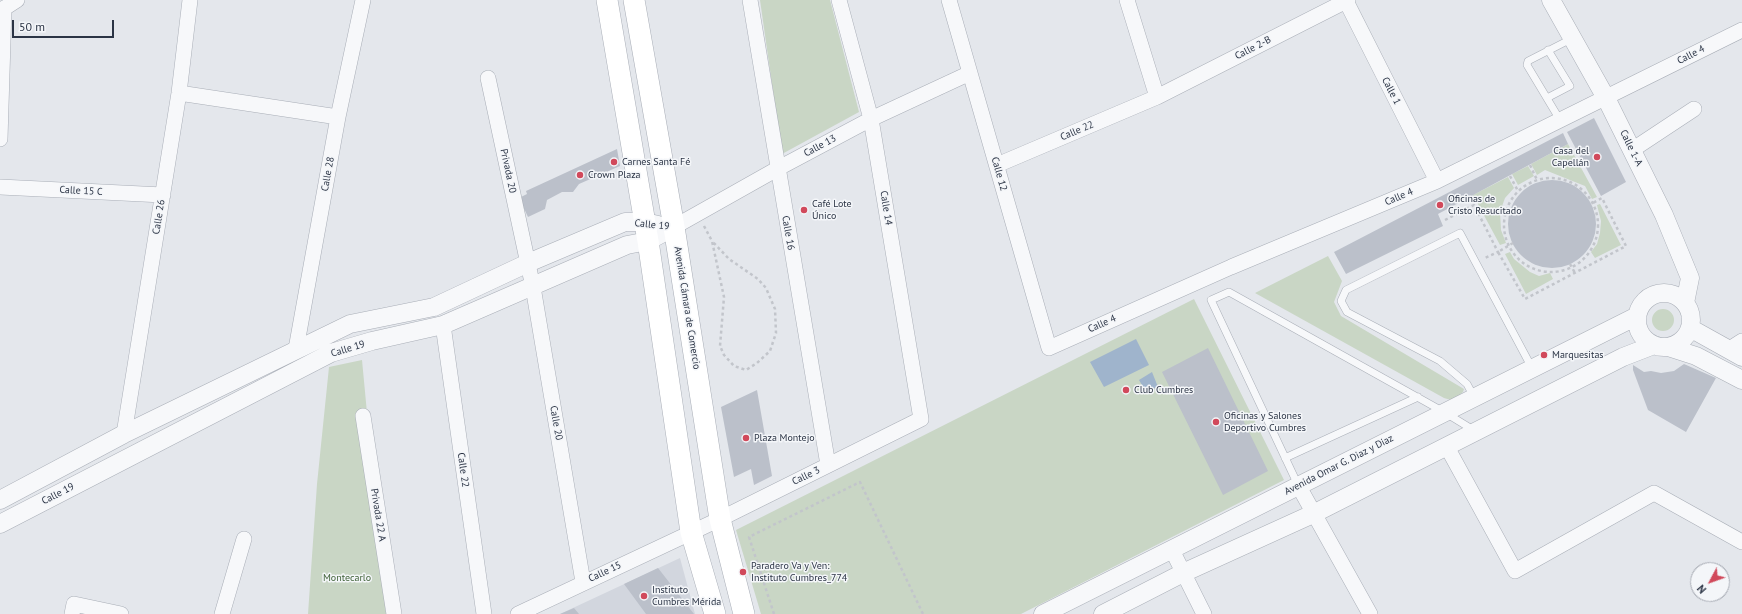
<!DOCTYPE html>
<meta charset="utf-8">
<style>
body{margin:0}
#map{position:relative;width:1742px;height:614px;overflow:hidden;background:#e4e7ec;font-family:"PT Sans",sans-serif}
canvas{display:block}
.north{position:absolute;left:1690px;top:562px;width:40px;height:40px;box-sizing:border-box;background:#f4f6f9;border:1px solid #a4a8b1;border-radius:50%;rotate:229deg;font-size:11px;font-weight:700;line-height:16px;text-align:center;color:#2b3445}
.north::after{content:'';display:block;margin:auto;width:14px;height:18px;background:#d1495b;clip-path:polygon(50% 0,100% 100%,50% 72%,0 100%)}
.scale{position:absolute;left:12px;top:20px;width:102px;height:18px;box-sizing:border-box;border:2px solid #2b3445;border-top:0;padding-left:5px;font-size:12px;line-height:14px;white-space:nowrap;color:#2b3445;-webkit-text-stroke:3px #f4f6f9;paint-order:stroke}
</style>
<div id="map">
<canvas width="1742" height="614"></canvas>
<div class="north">N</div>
<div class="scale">50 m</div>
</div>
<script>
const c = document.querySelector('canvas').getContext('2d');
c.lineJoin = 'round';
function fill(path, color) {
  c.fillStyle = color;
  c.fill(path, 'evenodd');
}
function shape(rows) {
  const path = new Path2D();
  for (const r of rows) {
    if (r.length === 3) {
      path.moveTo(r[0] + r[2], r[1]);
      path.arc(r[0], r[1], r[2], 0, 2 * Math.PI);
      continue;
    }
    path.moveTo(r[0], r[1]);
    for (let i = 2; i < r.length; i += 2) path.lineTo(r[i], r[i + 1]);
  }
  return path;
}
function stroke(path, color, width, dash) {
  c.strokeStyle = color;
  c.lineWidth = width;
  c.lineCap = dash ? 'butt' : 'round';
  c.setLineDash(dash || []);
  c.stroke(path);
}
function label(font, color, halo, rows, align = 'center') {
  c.font = font + ' "PT Sans",sans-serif';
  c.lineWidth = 3;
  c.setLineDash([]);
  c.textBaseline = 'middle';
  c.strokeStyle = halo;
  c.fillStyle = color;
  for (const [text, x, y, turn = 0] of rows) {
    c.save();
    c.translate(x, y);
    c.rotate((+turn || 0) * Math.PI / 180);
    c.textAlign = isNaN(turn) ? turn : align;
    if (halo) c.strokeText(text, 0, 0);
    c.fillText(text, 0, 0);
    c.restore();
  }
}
fill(shape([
 [680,558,695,614,560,614]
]), '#d2d6de');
fill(shape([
 [760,0,830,0,859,112,782,154],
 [1568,144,1597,197,1592,199,1585,186,1545,170,1537,175,1531,164],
 [1528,166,1534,176,1518,185,1512,174],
 [1508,177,1514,188,1505,198,1500,212,1501,230,1506,243,1500,245,1473,195],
 [1600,204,1621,245,1595,258,1591,252,1597,244,1600,233,1601,221,1597,205],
 [1510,252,1514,259,1530,272,1539,276,1550,273,1553,279,1526,294,1505,254],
 [1328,256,1342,281,1334,302,1341,316,1464,389,1463,392,1456,398,1451,400,1444,398,1255,293],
 [1194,299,1284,480,1021,614,761,614,736,530],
 [1663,320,11],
 [362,360,386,614,308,614,317,484,329,367]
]), '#c9d6c5');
fill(shape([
 [1136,339,1149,365,1104,387,1090,362],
 [1152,372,1158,387,1146,392,1139,380]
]), '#9fb4cc');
fill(shape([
 [1594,118,1626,182,1601,196,1567,132],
 [1563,133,1568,144,1438,214,1443,226,1346,274,1334,252],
 [617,149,620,166,579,184,573,192,562,192,547,200,545,209,528,217,519,198,527,194,526,191],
 [1552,224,44],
 [1208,348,1268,471,1223,495,1162,372],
 [1684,364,1716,378,1686,432,1648,410,1633,370,1633,365,1644,372,1651,371,1661,373,1674,371],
 [757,390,772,476,754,485,751,469,734,477,721,407],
 [658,568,694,614,646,614,624,584],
 [574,608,579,614,560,614]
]), '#bbc0ca');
const service = shape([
 [1547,98,1570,86,1548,50],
 [1560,120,1527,65,1528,61,1573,38],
 [1474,397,1467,384,1440,361,1347,312,1341,301,1346,290,1460,233,1532,368],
 [1285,458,1418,397],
 [1298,485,1211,300,1229,292,1444,412,1475,431]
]);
const minor = shape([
 [750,0,828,465],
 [949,0,1049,348,1231,267,1437,181,1742,30],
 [1127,0,1157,97],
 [1346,1,1437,181],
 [0,11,17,0],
 [488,78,533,287,583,582],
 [179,93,338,117],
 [0,139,4,8],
 [1632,150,1694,109],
 [997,165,1157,97,1348,0],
 [0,187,163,195],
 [674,227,777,169,871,119,970,73],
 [443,325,484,614],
 [296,349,338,117,363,0],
 [1728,350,1742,341],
 [363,416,394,614],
 [124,434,179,93,190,0],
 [1447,447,1515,571,1654,493,1742,542],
 [1298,485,1370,614],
 [1172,550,1204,614],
 [72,614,74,604,121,614],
 [222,614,244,539],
 [518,614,720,519,921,419,871,119,839,0]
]);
const tertiary = shape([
 [1551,0,1606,98,1664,215,1690,278,1685,303],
 [1664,320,27],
 [1690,328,1742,357],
 [1668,347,1696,356,1742,380],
 [0,500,124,434,350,324,434,307,528,263,625,222,645,222,658,225],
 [0,524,331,353,372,341,443,325,627,245,648,241,674,227],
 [1043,614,1637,316],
 [1103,614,1183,573,1315,513,1623,357,1654,345]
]);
const secondary = shape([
 [607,0,648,241,691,532,715,614],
 [634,0,674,227,720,519,744,614]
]);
stroke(service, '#a9aeb7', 8);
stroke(minor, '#a9aeb7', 16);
stroke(tertiary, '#a9aeb7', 19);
stroke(secondary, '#a9aeb7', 22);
stroke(shape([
 [1530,165,1537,180],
 [1510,176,1518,191],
 [1551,225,47],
 [1445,220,1474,205,1498,252,1483,259],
 [704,226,712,241,724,297,720,346,724,355,734,366,746,370,757,363,770,351,776,333,775,309,766,288,758,279,729,259,712,241],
 [1513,243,1498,252,1525,299,1626,246,1602,198,1591,204],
 [1570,264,1575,273],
 [774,614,749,537,860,482,923,614]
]), '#c2c5cb', 2.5, [3, 3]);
stroke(service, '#f7f8fa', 7);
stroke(minor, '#f7f8fa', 15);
stroke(tertiary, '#f7f8fa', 18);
stroke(secondary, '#fff', 21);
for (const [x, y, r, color] of [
 [1597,157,4,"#d1495b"],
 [614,162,4,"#d1495b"],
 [580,175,4,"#d1495b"],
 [1440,205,4,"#d1495b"],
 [804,210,4,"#d1495b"],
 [1544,355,4,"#d1495b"],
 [1126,390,4,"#d1495b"],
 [1216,422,4,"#d1495b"],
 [746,438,4,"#d1495b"],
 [743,572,4,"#d1495b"],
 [644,596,4,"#d1495b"]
]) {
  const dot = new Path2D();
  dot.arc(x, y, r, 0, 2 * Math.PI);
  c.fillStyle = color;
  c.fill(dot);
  stroke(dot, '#f4f6f9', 1.5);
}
label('10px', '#2b3445', '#f4f6f9', [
 ["Calle 2-B",1253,48,-27],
 ["Calle 4",1691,55,-27],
 ["Calle 1",1391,91,63],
 ["Calle 22",1077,131,-23],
 ["Calle 13",820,146,-28],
 ["Calle 1-A",1631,148,64],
 ["Privada 20",508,171,78],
 ["Calle 28",328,174,-80],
 ["Calle 12",999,174,74],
 ["Calle 15 C",81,191,3],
 ["Calle 4",1399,197,-23],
 ["Calle 14",886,208,81],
 ["Calle 26",159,217,-81],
 ["Calle 19",652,225,6],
 ["Calle 16",788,233,80],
 ["Avenida Cámara de Comercio",687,308,81],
 ["Calle 4",1102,324,-24],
 ["Calle 19",348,349,-17],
 ["Calle 20",556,423,80],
 ["Avenida Omar G. Diaz y Diaz",1339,465,-27],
 ["Calle 22",463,470,82],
 ["Calle 3",806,476,-26],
 ["Calle 19",58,494,-27],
 ["Privada 22 A",378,515,81],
 ["Calle 15",605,572,-25]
]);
label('10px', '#2b3445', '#f4f6f9', [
 ["Casa del",1589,151,"right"],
 ["Capellán",1589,163,"right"],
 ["Carnes Santa Fé",622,162],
 ["Crown Plaza",588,175],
 ["Oficinas de",1448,199],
 ["Cristo Resucitado",1448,211],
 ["Café Lote",812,204],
 ["Único",812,216],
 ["Marquesitas",1552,355],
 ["Club Cumbres",1134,390],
 ["Oficinas y Salones",1224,416],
 ["Deportivo Cumbres",1224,428],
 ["Plaza Montejo",754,438],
 ["Paradero Va y Ven:",751,566],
 ["Instituto Cumbres_774",751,578],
 ["Instituto",652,590],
 ["Cumbres Mérida",652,602]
], 'left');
label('10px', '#3f6138', '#f4f6f9', [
 ["Montecarlo",347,578]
]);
</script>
